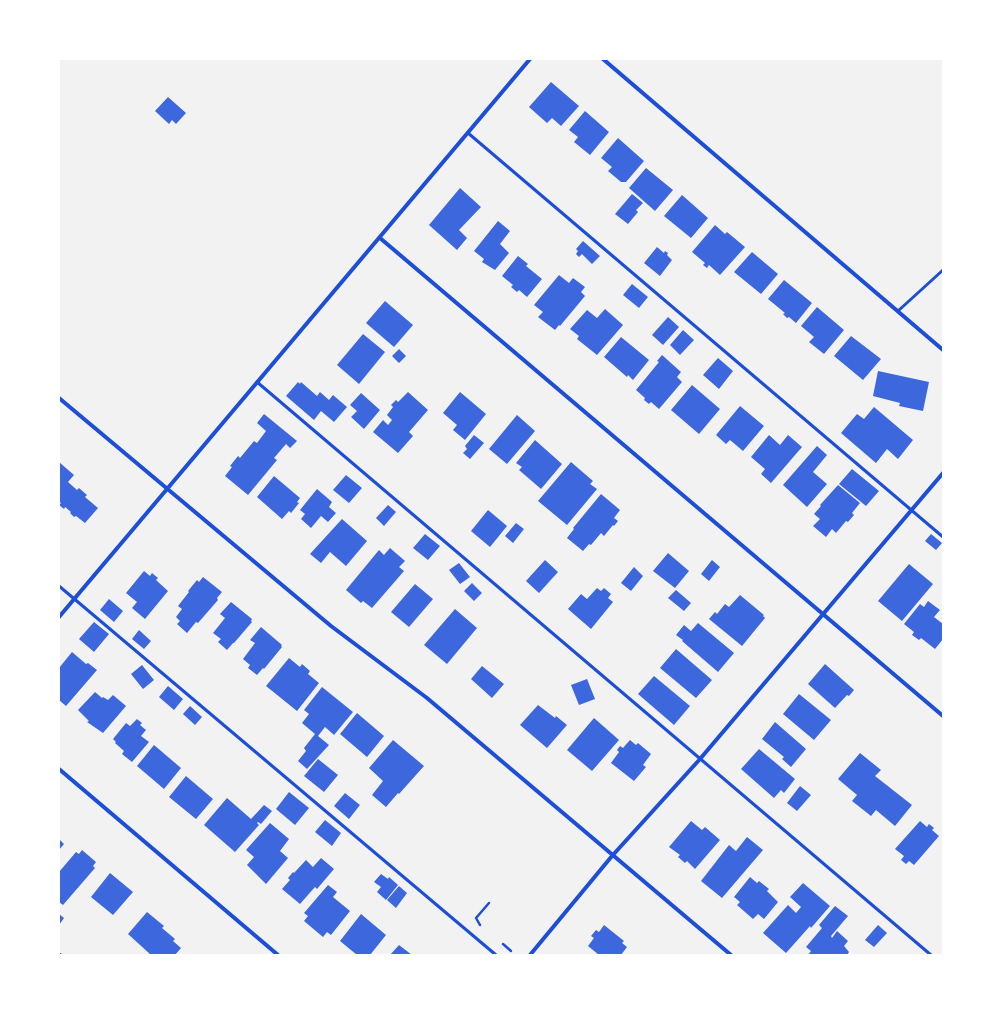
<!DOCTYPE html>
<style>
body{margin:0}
#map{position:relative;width:1002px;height:1014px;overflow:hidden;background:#f2f2f2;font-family:Inter,sans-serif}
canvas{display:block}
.frame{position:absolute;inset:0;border:60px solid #fff;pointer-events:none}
</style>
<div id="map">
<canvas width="1002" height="1014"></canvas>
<div class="frame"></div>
</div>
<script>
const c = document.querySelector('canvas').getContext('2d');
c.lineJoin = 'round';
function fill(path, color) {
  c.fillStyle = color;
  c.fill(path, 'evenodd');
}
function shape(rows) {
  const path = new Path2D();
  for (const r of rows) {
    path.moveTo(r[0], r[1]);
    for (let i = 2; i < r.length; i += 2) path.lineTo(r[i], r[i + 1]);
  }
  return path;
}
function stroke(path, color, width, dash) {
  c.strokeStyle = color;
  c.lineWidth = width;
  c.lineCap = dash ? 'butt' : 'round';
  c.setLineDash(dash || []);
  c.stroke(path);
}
fill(shape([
 [551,82,579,106,561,126,552,118,547,123,529,107],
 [168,97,186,113,176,124,172,120,169,124,155,111],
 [585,111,609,132,590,155,574,142,578,137,569,130],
 [618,138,644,161,626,182,621,182,608,171,612,167,601,158],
 [646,168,673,190,655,211,629,188],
 [460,188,481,207,459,230,467,238,457,250,429,225],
 [632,194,643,203,636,210,638,212,628,224,615,214],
 [682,195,708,218,691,238,664,216],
 [498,221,510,231,500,244,509,253,495,270,482,262,484,259,474,251],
 [715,225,725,234,727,232,745,247,720,275,709,265,707,268,703,265,705,263,692,252],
 [583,241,600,256,592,264,582,254,579,257,576,254,578,251,576,249],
 [657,247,664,253,665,251,668,253,667,255,672,260,660,276,644,263],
 [752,252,778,274,761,294,734,272],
 [518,256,528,264,526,266,542,279,527,297,519,290,517,292,511,287,513,285,502,276],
 [559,275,569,283,573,278,585,287,581,292,585,296,560,326,559,325,555,330,538,317,543,312,534,305],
 [784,280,812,303,796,323,789,317,787,318,783,314,785,313,768,299],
 [632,284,648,297,639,308,623,295],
 [385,301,413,325,394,347,366,323],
 [817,307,844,330,824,354,809,342,814,337,801,326],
 [605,309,623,325,597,355,577,339,579,336,570,329,587,310,597,318],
 [668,317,679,327,663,345,652,335],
 [683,330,694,340,680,355,670,345],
 [363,334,385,352,359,384,337,365],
 [851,336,881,359,863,380,834,356],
 [621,337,649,360,633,380,628,375,627,377,604,357],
 [399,349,406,356,399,363,392,356],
 [662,355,681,372,677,377,682,382,659,409,651,402,649,404,644,400,645,398,636,390,659,362,657,361],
 [718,358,733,371,719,389,703,375],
 [878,371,929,382,923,411,899,406,900,403,873,396],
 [298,382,300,384,301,382,317,396,320,392,329,400,333,395,347,407,334,422,321,411,314,420,286,396],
 [692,385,720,409,699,434,671,410],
 [408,392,428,410,409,432,413,436,398,453,373,432,383,420,388,425,392,420,387,415,393,407,391,405,396,400,398,402],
 [460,392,486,414,465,440,453,430,457,425,443,413],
 [361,393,380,410,364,429,351,417,357,411,350,405],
 [740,406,764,426,743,451,730,440,726,444,716,435],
 [874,407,913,440,898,459,887,449,876,463,841,433,857,414,864,419],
 [264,414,297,441,290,448,286,444,274,458,277,460,248,495,225,476,232,467,230,466,238,456,240,458,254,441,257,443,266,431,257,423],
 [517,415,535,431,507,464,489,449],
 [474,435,484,443,470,459,463,453,467,449,465,446],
 [769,435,780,445,788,435,802,447,771,483,761,474,765,469,751,457],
 [535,440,562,464,541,489,519,470,522,467,516,463],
 [817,446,827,455,813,472,827,484,807,507,783,485],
 [59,462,74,475,68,482,77,490,79,488,87,495,85,497,98,508,85,523,76,516,74,517,70,513,71,512,65,507,64,509,59,505,61,503,59,502],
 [571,462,593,481,590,484,597,489,567,525,538,501],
 [852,469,879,491,866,506,839,484],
 [346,475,362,488,349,503,333,490],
 [274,476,300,498,297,502,299,503,291,513,289,511,282,519,257,497],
 [838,485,860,503,852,513,854,515,848,522,846,521,836,533,832,529,826,537,813,526,820,519,814,514,821,506,820,505],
 [317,489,332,502,329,507,336,513,328,522,321,516,311,528,301,519,305,514,300,510],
 [601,494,620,510,614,518,618,521,614,526,613,525,604,536,601,533,591,545,589,544,583,551,567,538,574,529,573,528],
 [388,505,396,512,384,526,376,518],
 [488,510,507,526,490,547,471,531],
 [342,519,367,541,346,566,330,552,321,563,310,554],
 [516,523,524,529,513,543,505,536],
 [425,534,440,546,428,560,413,548],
 [931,534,942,543,936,550,925,541],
 [390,548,405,561,399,567,404,571,372,608,363,601,361,603,346,590,379,550,384,555],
 [668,553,689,571,675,588,653,571],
 [545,560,558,572,539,593,526,581],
 [712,560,720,567,709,581,701,574],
 [459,563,470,577,460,584,449,570],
 [909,564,933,584,902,621,878,601],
 [634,567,643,576,631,591,621,583],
 [144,571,150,576,152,573,158,578,156,580,168,591,145,619,132,608,137,602,126,593],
 [203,577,222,592,217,598,218,600,198,623,196,622,187,633,177,624,180,621,176,617,182,609,178,606,189,592,188,591,197,580,199,582],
 [472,583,482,593,474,601,464,591],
 [415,584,433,599,409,627,391,612],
 [597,588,601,591,604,588,611,594,608,598,613,602,591,629,568,609,581,594,587,599],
 [676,590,691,603,684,611,668,598],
 [740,595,764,615,763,616,765,618,742,646,709,619,715,612,717,614,725,604,729,607],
 [109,599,123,611,114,622,100,610],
 [928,601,940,610,934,617,943,624,943,639,935,649,921,638,919,640,912,635,914,632,904,624,920,604,924,607],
 [231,602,252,619,251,621,252,622,234,643,233,643,227,650,218,642,221,639,213,633,225,618,220,614],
 [455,609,477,628,447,664,424,645],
 [94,622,109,634,94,652,79,639],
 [698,623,734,653,718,672,682,641,683,640,676,635,684,625,691,631],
 [261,627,282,645,281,646,282,647,264,669,263,668,257,675,248,668,250,665,243,659,255,643,250,640],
 [139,630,151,641,144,649,132,639],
 [676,649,712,680,696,698,660,668],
 [72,652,86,664,88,663,97,670,66,706,59,700,59,668],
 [289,658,300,667,302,664,310,671,308,674,319,683,297,711,266,686],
 [825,664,854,690,849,696,847,695,835,708,808,684],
 [142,665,154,680,143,689,131,674],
 [482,666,504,684,492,698,471,679],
 [654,676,690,706,674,725,638,694],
 [587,679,595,699,579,705,571,685],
 [168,686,183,699,174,710,159,697],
 [322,687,353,712,334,735,325,727,318,736,329,745,307,769,298,761,306,751,304,748,315,734,302,723,309,714,304,710],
 [95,692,102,698,103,697,108,700,113,695,126,706,103,733,87,722,89,721,78,710],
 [799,694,831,720,814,740,783,714],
 [538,705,555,718,556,716,567,725,547,748,520,725],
 [190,706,202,717,195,725,183,714],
 [357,713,384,736,367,757,340,734],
 [594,718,619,740,592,771,567,750],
 [137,719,142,723,140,725,146,730,141,736,149,742,132,762,122,754,124,751,115,743,116,742,113,739,126,723,130,726],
 [775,722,806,749,791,767,782,759,784,757,762,739],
 [393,740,424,766,399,794,398,793,386,807,372,795,383,781,369,768],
 [630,740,636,745,638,743,651,754,643,765,646,767,634,781,611,763,619,752,617,750,620,746,623,748],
 [154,745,181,768,164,789,137,766],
 [759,749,795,779,784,793,781,790,774,798,741,769],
 [860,753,881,770,875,776,912,805,895,826,876,810,871,816,852,801,857,795,838,779],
 [318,759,338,775,324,792,304,776],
 [186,776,213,799,196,819,169,797],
 [800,786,811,795,797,811,787,803],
 [289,792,309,808,295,825,276,809],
 [345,793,360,805,349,819,334,806],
 [227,798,251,819,264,805,272,811,261,824,258,822,257,823,259,825,235,852,204,825],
 [325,820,341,833,332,846,315,832],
 [691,821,702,830,705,827,720,840,695,869,687,861,685,863,678,857,680,855,669,847],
 [920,821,927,827,929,824,934,828,932,830,939,836,914,865,909,861,906,864,901,860,904,856,895,849],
 [270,823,289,839,280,851,288,858,266,884,247,865,254,857,246,850],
 [747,837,763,850,722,898,701,881,729,845,736,851],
 [59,839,64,844,59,850],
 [82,850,96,862,93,866,95,868,63,905,59,902,59,872,76,852,79,854],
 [321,858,334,869,317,889,315,887,300,904,282,889,290,880,288,878,293,872,294,873,306,860,313,867],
 [110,873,133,892,113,915,91,897],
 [381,874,388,879,389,877,398,885,386,900,377,892,381,887,374,882],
 [750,877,757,883,759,881,769,889,767,891,778,902,764,919,758,914,753,919,737,905,740,902,734,897],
 [803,883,830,906,811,928,810,926,786,953,763,933,788,905,796,913,801,907,790,897],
 [328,885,337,892,333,897,350,911,331,935,327,932,323,937,304,921,308,916,304,913],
 [399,886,407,893,396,908,387,900],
 [835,906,848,916,831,936,832,938,837,931,848,941,844,946,849,952,847,955,808,955,811,951,806,947,822,928,819,925],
 [147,912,164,926,162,928,175,939,173,941,181,948,175,955,151,955,128,934],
 [59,914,64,918,59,925],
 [361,914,386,935,370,955,357,955,340,941],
 [604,925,624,941,622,943,627,947,621,955,599,955,588,946,594,938,591,936,596,930,599,932],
 [878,925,887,933,874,947,865,940],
 [399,945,412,955,390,955]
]), '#3d67dc');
stroke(shape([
 [480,925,476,918,489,903],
 [503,944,511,951]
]), '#1d4ed8', 2.5);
stroke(shape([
 [468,133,943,537],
 [898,311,943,270],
 [257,382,931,955],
 [59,586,496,955],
 [59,954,61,955]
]), '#1d4ed8', 3);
stroke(shape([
 [603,59,943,350],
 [380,238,943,716],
 [59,398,331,626,427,698,731,955],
 [59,617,530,59],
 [59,769,278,955],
 [530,955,612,856,700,759,943,473]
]), '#1d4ed8', 4);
</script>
